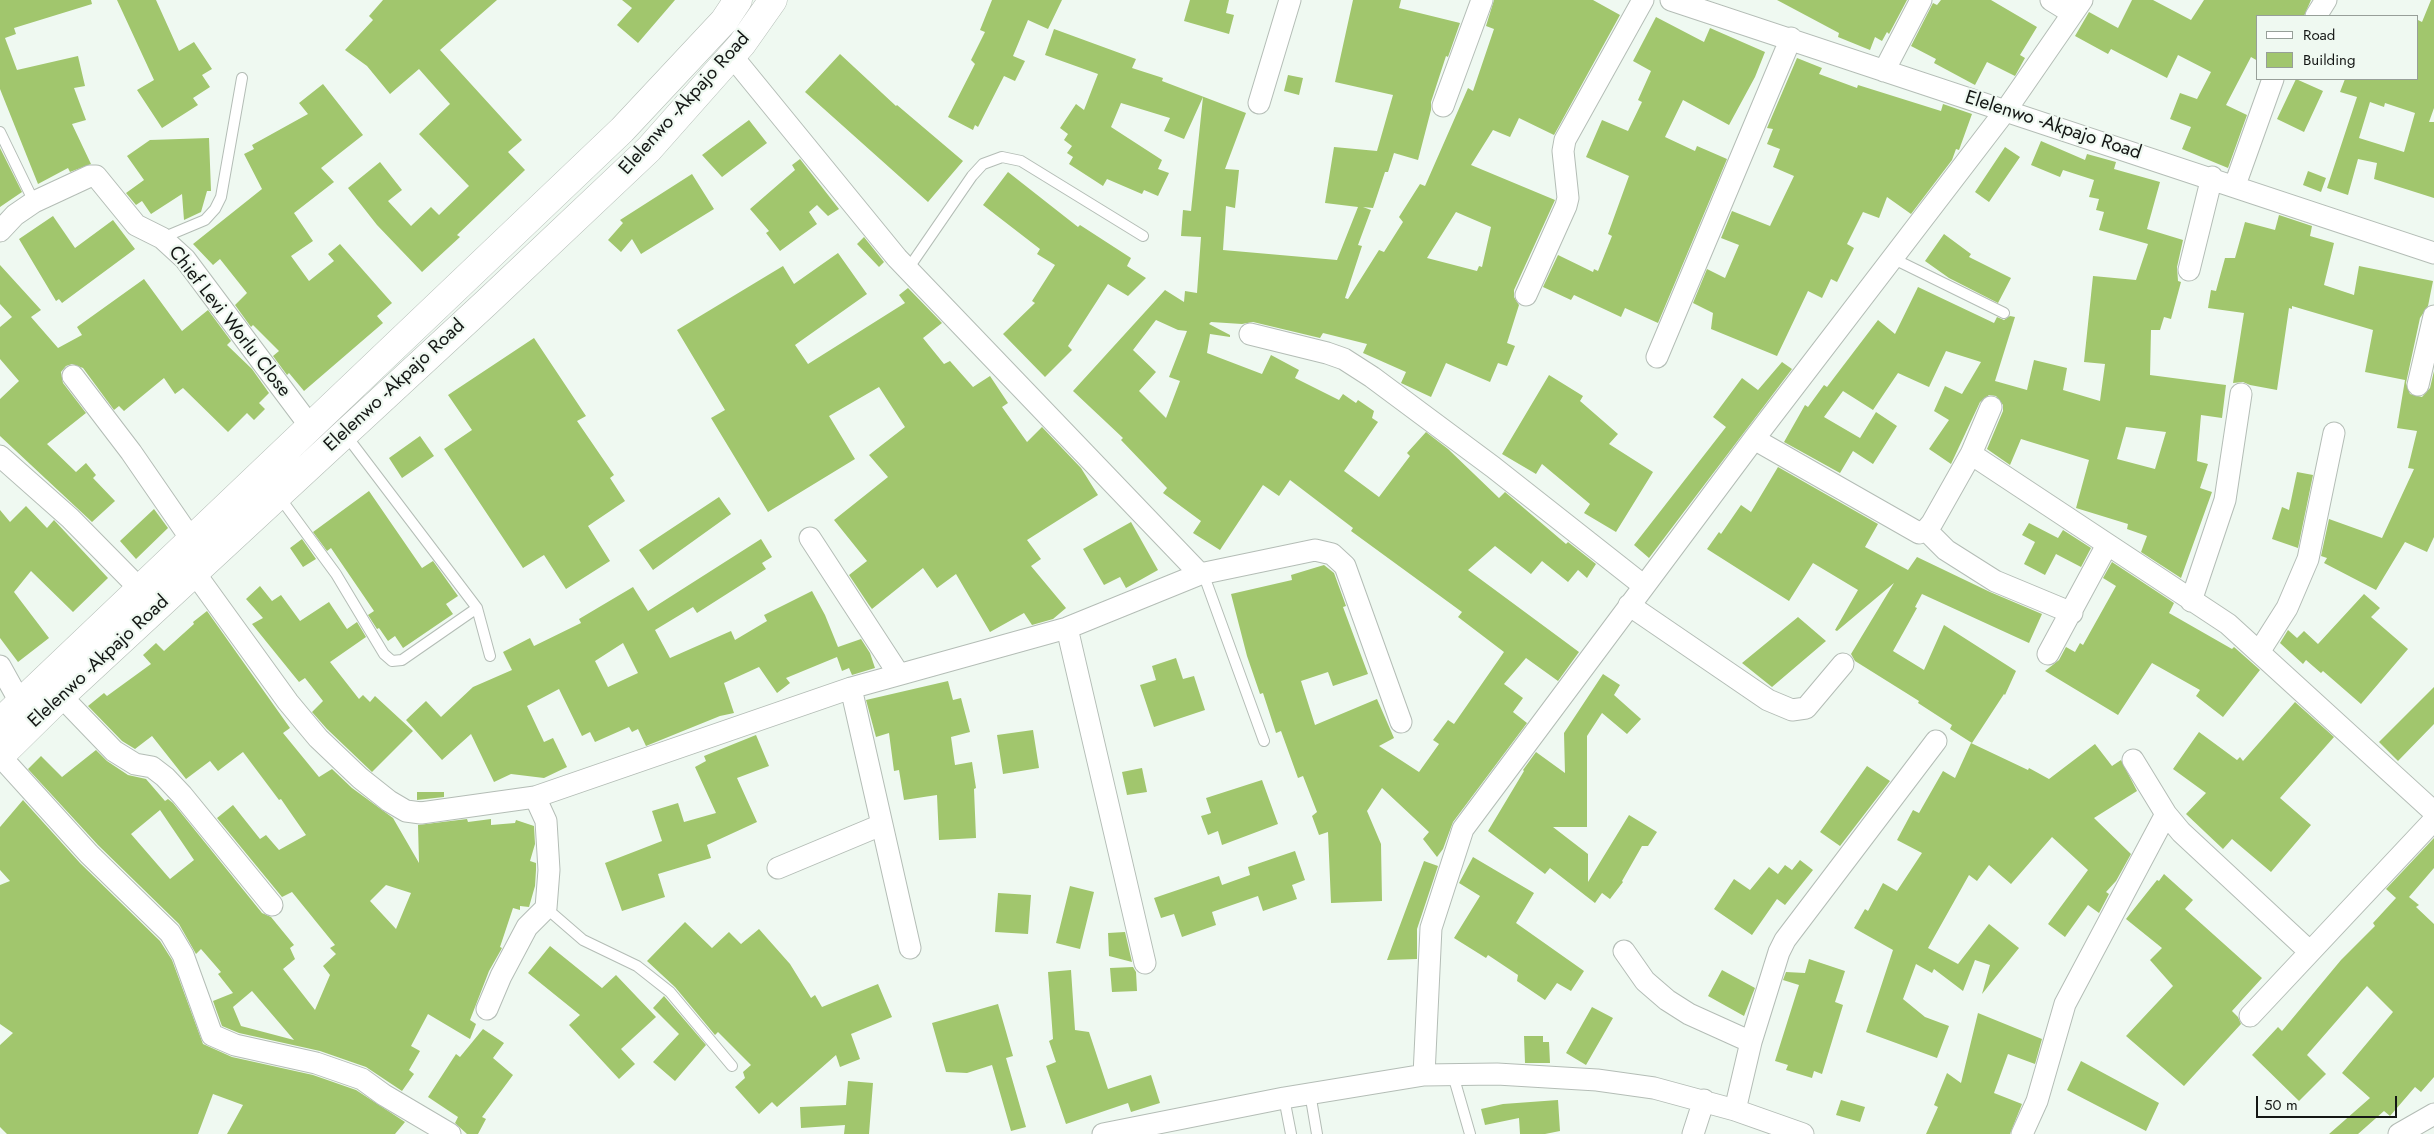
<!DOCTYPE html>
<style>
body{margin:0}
#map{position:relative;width:2434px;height:1134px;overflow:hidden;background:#eff9f1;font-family:Jost,sans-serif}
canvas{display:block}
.legend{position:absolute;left:2256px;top:15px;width:162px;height:65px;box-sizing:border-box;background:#eff9f1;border:1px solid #979f99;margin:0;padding:6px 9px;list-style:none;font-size:15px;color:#141715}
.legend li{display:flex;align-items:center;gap:10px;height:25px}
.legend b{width:25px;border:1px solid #979f99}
.scale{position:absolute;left:2256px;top:1096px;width:141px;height:22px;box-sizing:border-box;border:2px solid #141715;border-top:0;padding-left:6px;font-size:15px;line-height:18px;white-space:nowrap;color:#141715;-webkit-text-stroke:4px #eff9f1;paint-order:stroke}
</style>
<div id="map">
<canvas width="2434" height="1134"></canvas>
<ul class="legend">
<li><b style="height:6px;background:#fff"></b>Road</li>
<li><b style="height:14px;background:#a1c66d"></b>Building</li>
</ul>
<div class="scale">50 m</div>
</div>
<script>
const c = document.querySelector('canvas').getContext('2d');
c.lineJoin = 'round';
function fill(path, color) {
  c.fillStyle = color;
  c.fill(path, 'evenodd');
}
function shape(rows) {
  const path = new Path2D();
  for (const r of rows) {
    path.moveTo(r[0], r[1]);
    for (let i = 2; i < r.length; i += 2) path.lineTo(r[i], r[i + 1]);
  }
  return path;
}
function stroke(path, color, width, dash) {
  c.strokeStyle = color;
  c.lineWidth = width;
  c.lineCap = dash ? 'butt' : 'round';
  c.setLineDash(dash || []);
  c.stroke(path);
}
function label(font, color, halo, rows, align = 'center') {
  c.font = font + ' Jost,sans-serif';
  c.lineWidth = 4.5;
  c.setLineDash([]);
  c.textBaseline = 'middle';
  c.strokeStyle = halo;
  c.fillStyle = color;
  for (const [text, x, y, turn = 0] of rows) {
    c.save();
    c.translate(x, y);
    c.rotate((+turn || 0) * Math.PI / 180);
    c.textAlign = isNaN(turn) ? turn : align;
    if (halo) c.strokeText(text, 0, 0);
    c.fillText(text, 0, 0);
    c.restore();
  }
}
fill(shape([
 [0,0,91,0,92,4,14,28,16,34,5,38,17,70,78,56,85,86,74,88,86,120,72,124,91,164,70,172,68,168,38,184,0,89],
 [117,0,156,0,179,51,194,42,212,69,202,75,210,87,193,98,198,105,162,128,137,90,154,80],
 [383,0,497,0,440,50,522,140,508,152,525,170,457,235,460,237,422,272,377,225,348,188,380,162,402,190,388,201,411,226,431,207,439,215,469,186,419,134,450,104,419,69,390,94,367,66,345,50,373,20,369,16],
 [622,0,675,0,638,43,617,25,632,8],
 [992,0,1062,0,1048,29,1028,20,1013,56,1025,61,1015,81,1004,76,978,127,975,125,973,130,948,117,975,64,971,60,985,32,980,30],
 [1190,0,1229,0,1226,13,1234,15,1229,34,1184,21],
 [1353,0,1401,0,1399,8,1460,23,1448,57,1446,56,1431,102,1431,110,1418,160,1394,153,1388,172,1385,172,1373,208,1363,207,1371,210,1358,245,1362,246,1345,298,1348,299,1379,250,1384,252,1403,222,1399,217,1420,184,1425,186,1468,88,1473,91,1494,29,1486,26,1494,0,1593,0,1620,15,1554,135,1519,118,1510,137,1493,130,1471,165,1555,200,1514,290,1514,297,1519,305,1507,343,1515,346,1507,366,1498,363,1490,382,1446,363,1431,397,1401,383,1406,372,1363,353,1367,344,1323,333,1320,338,1253,322,1242,324,1211,322,1209,324,1230,335,1230,337,1210,334,1207,353,1262,374,1271,355,1299,370,1295,378,1339,400,1343,394,1356,403,1358,400,1374,411,1372,418,1378,422,1344,471,1379,497,1410,456,1407,453,1426,432,1448,449,1499,498,1505,492,1566,544,1568,542,1596,564,1587,578,1578,570,1568,582,1542,561,1531,574,1495,546,1468,570,1579,652,1558,681,1526,658,1504,684,1523,698,1513,712,1527,723,1453,822,1443,849,1437,857,1423,839,1429,832,1382,788,1367,811,1381,844,1382,901,1331,903,1328,832,1319,835,1312,816,1317,812,1303,776,1298,778,1281,731,1276,733,1263,693,1260,694,1247,656,1231,594,1292,580,1291,575,1324,565,1334,573,1346,606,1343,607,1368,674,1333,686,1328,672,1301,681,1315,725,1377,699,1394,738,1379,746,1419,772,1439,744,1433,740,1448,720,1454,724,1504,652,1458,617,1462,612,1351,531,1353,528,1290,480,1279,496,1263,485,1220,550,1193,533,1201,521,1163,493,1167,488,1121,440,1123,438,1073,391,1165,290,1184,302,1185,291,1197,293,1201,237,1181,236,1183,210,1191,211,1203,97,1184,139,1164,131,1170,118,1121,103,1111,127,1162,160,1158,169,1169,173,1158,196,1144,190,1142,194,1107,179,1103,186,1069,164,1073,157,1067,153,1072,146,1064,140,1068,134,1060,128,1076,104,1084,110,1098,74,1045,55,1054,29,1136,59,1132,68,1163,78,1162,81,1246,113,1225,169,1239,170,1235,208,1226,206,1223,250,1337,260,1358,207,1325,203,1334,147,1377,151,1393,95,1335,82],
 [1456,212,1491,227,1482,267,1479,266,1477,271,1427,258],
 [1156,320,1178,330,1187,331,1169,377,1180,381,1166,418,1139,391,1156,372,1133,350],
 [1777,0,1907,0,1889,34,1887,32,1882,41,1875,37,1870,50,1838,37,1839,33],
 [1941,0,1991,0,2037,27,2020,55,2025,58,2015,76,1987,62,1975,85,1934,63,1936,59,1911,46,1933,3,1937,5],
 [2132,0,2153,0,2191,20,2204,0,2311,0,2304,16,2258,16,2258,61,2251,57,2226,105,2247,115,2228,168,2182,149,2191,127,2170,119,2180,93,2197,99,2211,72,2178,55,2167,78,2111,49,2108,54,2075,36,2089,12,2118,28],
 [2431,0,2434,0,2434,108,2429,122,2434,122,2434,198,2374,179,2377,163,2358,159,2348,195,2327,188,2357,97,2340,92,2345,79,2418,79,2418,20,2422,22],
 [2370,102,2384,107,2385,103,2415,113,2404,152,2359,138],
 [1656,17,1704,42,1710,28,1765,52,1755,77,1729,125,1683,100,1665,137,1695,151,1697,146,1727,159,1658,323,1625,308,1621,317,1574,295,1571,300,1543,287,1558,255,1593,272,1594,269,1598,271,1612,236,1608,234,1629,176,1586,157,1602,120,1628,131,1642,102,1638,100,1651,71,1633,61],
 [840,54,896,106,897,105,963,161,928,202,805,92],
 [1797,58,1822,68,1819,74,1857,88,1858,85,1941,111,1943,104,1972,114,1959,150,1956,149,1952,160,1911,214,1887,197,1879,218,1863,212,1847,244,1854,248,1837,282,1831,279,1822,298,1808,291,1777,356,1711,329,1713,313,1693,303,1707,269,1725,278,1739,245,1721,238,1732,211,1770,226,1794,176,1773,167,1780,149,1767,144,1773,129,1767,128],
 [1288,75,1303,78,1299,95,1284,91],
 [2296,79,2323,91,2304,132,2277,119],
 [323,84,363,135,321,168,334,182,294,213,313,241,291,256,309,281,334,261,328,254,340,244,392,303,377,316,383,323,304,391,289,373,287,375,273,356,279,351,253,325,251,327,235,305,247,293,220,259,213,265,193,244,262,189,244,154,254,149,252,145,308,114,299,103],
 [749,120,767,143,722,177,702,155],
 [209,138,211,191,207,191,201,212,184,220,182,194,151,214,142,201,136,205,126,193,144,180,127,156,150,140],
 [2041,141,2085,160,2087,154,2116,162,2114,169,2160,182,2147,229,2183,240,2177,267,2178,281,2181,282,2171,319,2164,317,2160,330,2151,330,2150,375,2226,385,2222,418,2201,415,2197,461,2208,464,2200,488,2212,492,2181,578,2141,552,2147,536,2127,529,2128,524,2076,508,2089,460,2021,439,2010,465,1987,449,2003,411,2003,405,1996,396,1989,395,1980,402,1951,464,1929,449,1949,420,1934,411,1945,386,1962,394,1981,362,1946,351,1929,387,1898,373,1873,410,1843,391,1824,417,1860,438,1876,412,1897,426,1873,464,1853,451,1840,473,1784,442,1805,405,1808,407,1824,385,1827,387,1878,320,1895,334,1918,287,1994,323,1997,317,2004,320,2010,316,2015,317,1995,381,2027,390,2034,360,2067,368,2063,390,2100,401,2105,364,2084,362,2093,276,2136,280,2148,244,2099,230,2104,212,2096,210,2099,199,2089,197,2094,180,2063,170,2060,177,2031,165],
 [2126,427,2166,432,2155,469,2117,459],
 [2005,147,2020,157,1989,202,1975,192],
 [0,148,22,192,0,207],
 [800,159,839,209,828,216,817,205,809,212,817,224,780,251,766,233,769,231,750,209,795,170,792,165],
 [2308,171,2326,178,2321,192,2303,185],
 [1008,172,1078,227,1080,225,1131,258,1127,266,1146,278,1128,296,1108,284,1068,346,1072,350,1045,377,1003,334,1035,303,1032,301,1055,265,1037,254,1040,249,983,205],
 [692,174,714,209,641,254,632,239,621,252,608,240,623,223,620,220],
 [2279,215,2312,226,2310,236,2334,243,2324,285,2354,295,2359,266,2433,281,2428,306,2420,318,2406,383,2410,394,2422,397,2430,388,2434,371,2434,537,2427,552,2405,542,2376,590,2324,563,2327,558,2321,556,2329,519,2382,538,2414,469,2408,468,2417,431,2397,428,2405,380,2365,372,2373,330,2292,306,2292,309,2289,308,2277,390,2250,385,2243,382,2233,383,2244,313,2208,308,2211,290,2216,291,2225,258,2235,258,2245,222,2275,230],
 [53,216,75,248,113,220,135,249,62,303,59,299,56,301,19,239],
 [1944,234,1971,254,1969,257,2011,278,1998,303,1949,278,1925,261],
 [864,237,884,262,879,267,857,244],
 [838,253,867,294,795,345,808,364,905,303,899,295,908,288,942,323,923,338,944,364,950,361,973,387,990,376,1008,403,1002,407,1027,442,1042,427,1081,468,1098,495,1027,540,1041,559,1031,566,1066,608,1053,619,1032,625,1024,613,990,632,956,574,937,588,923,568,872,609,869,605,849,575,867,561,834,520,888,477,869,455,905,427,879,387,829,416,855,459,768,512,711,418,725,410,677,330,783,266,794,284],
 [0,265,41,310,31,317,58,348,82,335,77,327,144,279,182,331,208,310,231,341,227,345,252,369,269,393,259,403,265,409,254,420,247,413,228,432,183,388,175,394,164,378,124,411,119,406,114,410,83,368,72,364,66,366,61,372,63,383,86,413,47,444,76,472,86,463,96,475,93,478,115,501,92,522,0,436,0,399,19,381,0,359,0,327,12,317,0,304],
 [534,338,586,416,577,421,614,475,610,478,625,501,588,526,610,561,566,589,544,555,523,568,444,449,472,430,448,395],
 [1782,362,1792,369,1649,558,1634,545,1726,427,1713,417,1742,378,1758,390],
 [1549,375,1583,396,1580,401,1618,434,1609,444,1653,472,1616,532,1584,513,1590,504,1542,464,1536,474,1502,454],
 [420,436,434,456,402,478,389,458],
 [1778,467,1878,524,1865,547,1908,570,1917,557,1990,592,2042,614,2029,643,1922,594,1915,607,1917,608,1893,651,1924,670,1944,625,2016,671,2005,695,2004,694,1972,743,1950,729,1952,725,1918,703,1919,701,1855,661,1851,654,1894,583,1837,631,1835,630,1858,590,1813,563,1789,601,1707,549,1719,532,1721,534,1741,505,1751,512],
 [2297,472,2313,475,2298,548,2272,539,2282,507,2289,510],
 [369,491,422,568,433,561,458,596,446,604,453,614,403,648,395,636,388,641,379,628,377,629,368,615,374,611,331,548,327,551,313,532],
 [719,497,731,514,653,570,639,550],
 [26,506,47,528,54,520,108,578,73,612,31,571,14,592,49,638,18,662,0,638,0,510,10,522],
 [154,509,168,528,136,559,120,541],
 [1131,522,1158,570,1126,588,1120,577,1104,585,1083,549],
 [2029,523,2058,538,2063,530,2091,548,2081,567,2056,554,2045,575,2024,564,2035,542,2022,535],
 [302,539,316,559,303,567,290,548],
 [761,539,772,557,762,563,766,569,697,613,693,607,655,630,670,658,731,631,735,640,767,621,764,615,812,591,825,615,838,647,861,639,870,653,875,668,852,675,849,668,842,671,837,657,786,678,790,683,777,693,759,667,724,683,734,713,720,716,646,746,638,729,632,732,629,727,595,742,590,732,582,736,559,689,527,706,544,742,553,738,567,767,544,778,511,774,494,782,471,734,442,760,406,720,426,701,441,717,473,687,512,670,503,652,530,638,534,646,581,623,579,619,633,587,648,611],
 [623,643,638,673,608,687,595,661],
 [2112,562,2174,603,2169,613,2232,649,2234,647,2260,670,2223,717,2196,696,2200,690,2152,663,2118,715,2045,671,2059,660,2066,647,2075,652,2080,643,2083,645,2116,586,2103,578],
 [260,586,272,601,281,595,300,621,329,602,347,629,357,622,366,637,330,662,359,699,363,695,370,702,375,696,413,731,372,772,327,729,312,712,323,701,305,678,299,682,252,624,263,618,246,599],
 [2364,594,2380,608,2371,617,2408,649,2361,704,2323,671,2321,673,2306,660,2303,664,2280,643,2288,630,2297,638,2304,631,2318,644],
 [207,611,290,728,283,733,319,777,332,769,352,788,393,818,419,863,418,825,467,819,468,822,491,819,491,825,515,823,516,820,534,826,535,844,530,861,536,863,536,870,535,886,529,907,520,906,520,910,513,908,500,947,502,948,489,971,470,1020,476,1024,470,1039,428,1014,411,1046,420,1051,409,1070,414,1074,402,1091,366,1067,320,1051,239,1033,222,1026,213,1001,233,993,218,974,221,972,201,949,196,954,179,924,98,845,28,769,41,756,62,777,96,750,107,761,128,775,146,779,165,801,168,799,173,803,262,913,271,917,294,945,290,948,295,959,283,969,315,1010,330,975,323,966,336,954,330,948,335,945,292,892,282,897,217,818,233,805,260,839,266,835,279,850,306,835,281,799,279,800,243,752,218,771,210,761,186,779,152,736,135,749,122,741,88,706,104,693,107,696,151,664,143,655,156,643,164,651,194,624,193,622],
 [160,810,194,860,170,879,131,834],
 [386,885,411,893,396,929,370,901],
 [252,991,294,1040,241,1026,233,1007],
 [1798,617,1826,641,1772,687,1742,663],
 [1176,658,1183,679,1194,676,1205,710,1154,727,1140,685,1156,680,1152,666],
 [1603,674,1620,685,1614,695,1641,719,1627,734,1602,713,1587,736,1587,827,1553,827,1588,854,1588,882,1629,815,1657,832,1648,846,1642,846,1622,881,1623,882,1610,899,1602,893,1595,903,1550,868,1545,874,1488,831,1524,771,1523,770,1536,752,1565,773,1564,733],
 [948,681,953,700,961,698,970,732,951,737,955,765,972,762,976,788,974,789,976,838,939,840,937,795,904,800,899,770,894,771,889,733,876,737,866,700],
 [2434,687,2434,724,2398,761,2379,742],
 [2295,702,2334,737,2280,798,2311,825,2271,872,2232,839,2223,849,2186,814,2206,793,2173,769,2199,732,2237,760,2240,757,2243,761],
 [1033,730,1039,768,1003,774,997,735],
 [756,735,769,766,737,778,757,822,707,845,711,858,658,874,665,897,622,911,605,863,662,841,652,811,678,803,684,822,716,813,695,767,706,761,704,756],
 [1971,743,2028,770,2029,768,2049,779,2095,744,2112,766,2121,760,2137,791,2094,818,2131,854,2116,881,2106,892,2109,894,2099,913,2088,905,2065,937,2048,924,2088,870,2052,837,2011,884,1989,865,1977,881,1969,875,1928,948,1958,964,1989,924,2019,948,1982,994,1990,965,1975,960,1963,991,1934,969,1932,973,1916,964,1903,999,1925,1017,1949,1026,1937,1058,1866,1032,1893,950,1854,928,1865,909,1868,911,1883,883,1897,891,1922,853,1897,840,1913,810,1919,813,1943,771,1955,778],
 [1867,766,1890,781,1840,846,1820,832],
 [1142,768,1147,792,1127,795,1122,772],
 [1262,780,1278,824,1222,845,1218,831,1208,835,1201,816,1211,813,1206,798],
 [417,792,444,792,444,797,417,800],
 [23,800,80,863,160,941,172,960,203,1044,232,1057,313,1075,356,1090,405,1122,395,1134,227,1134,243,1105,213,1094,198,1134,7,1134,0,1127,0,1045,13,1033,0,1024,0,885,10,881,0,870,0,827],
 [2434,838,2434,868,2409,897,2419,905,2416,907,2434,924,2434,1077,2421,1092,2415,1087,2390,1116,2384,1111,2358,1134,2329,1134,2370,1098,2342,1073,2393,1012,2367,986,2307,1055,2326,1074,2299,1101,2252,1055,2278,1027,2282,1031,2341,960,2375,926,2373,923,2396,898,2386,889],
 [1295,851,1305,880,1292,885,1297,899,1263,911,1258,896,1212,912,1216,925,1182,937,1174,914,1161,918,1154,898,1219,876,1222,885,1250,875,1248,867],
 [1473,857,1534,893,1516,923,1584,971,1571,991,1557,983,1545,1000,1517,981,1518,975,1488,955,1486,958,1454,938,1480,896,1459,883],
 [1800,860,1813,870,1785,905,1777,899,1752,935,1714,909,1734,879,1750,890,1769,867,1778,874,1785,865,1792,870],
 [1424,861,1438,866,1417,929,1417,959,1387,960],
 [2164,874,2193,900,2185,909,2262,978,2232,1011,2238,1017,2241,1024,2184,1086,2126,1036,2173,986,2150,960,2162,948,2126,919,2157,880,2159,881],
 [1070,886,1094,892,1080,949,1056,943],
 [998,893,1031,895,1028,934,995,932],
 [685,922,712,948,729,932,741,944,759,929,790,964,811,998,815,995,822,1007,878,984,892,1017,851,1034,860,1059,840,1067,836,1055,777,1107,772,1102,759,1114,735,1087,745,1078,743,1072,751,1065,718,1032,715,1035,675,987,647,961],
 [1125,932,1132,962,1109,956,1108,933],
 [550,946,602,988,616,975,656,1017,621,1049,635,1064,619,1079,569,1025,580,1015,528,973],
 [1809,959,1845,971,1835,1002,1843,1005,1822,1074,1814,1071,1812,1078,1786,1070,1788,1065,1775,1061,1799,985,1783,980,1786,972,1805,973],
 [1133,967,1136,972,1137,991,1112,992,1110,968],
 [1071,970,1075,1030,1089,1032,1108,1089,1151,1075,1160,1103,1131,1112,1128,1103,1066,1124,1046,1066,1056,1062,1049,1041,1053,1039,1048,972],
 [1722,970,1755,988,1744,1016,1708,996],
 [664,996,706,1045,675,1081,653,1062,679,1034,653,1008],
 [998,1004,1013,1056,1006,1058,1026,1127,1011,1131,992,1065,967,1073,946,1072,932,1023],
 [1592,1007,1613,1018,1586,1065,1566,1053],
 [1978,1013,2042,1039,2035,1064,2008,1054,1994,1093,2022,1104,2010,1134,1926,1134,1938,1107,1934,1105,1947,1073,1961,1083],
 [483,1029,504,1043,493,1058,513,1075,482,1117,486,1119,478,1134,467,1134,455,1123,458,1117,428,1097,456,1054,460,1057],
 [1524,1036,1543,1036,1543,1042,1549,1042,1550,1063,1525,1063],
 [2081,1061,2159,1103,2146,1131,2067,1090],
 [848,1081,873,1083,869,1134,844,1134,845,1125,801,1128,800,1107,846,1105],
 [1558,1100,1560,1131,1545,1134,1520,1134,1519,1118,1485,1125,1481,1109,1503,1104],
 [1841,1100,1865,1107,1860,1122,1836,1115]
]), '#a1c66d');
const lane = shape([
 [0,132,34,202],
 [162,238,205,220,215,209,221,197,242,78],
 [1894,259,2004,313],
 [908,269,972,176,983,164,1002,157,1021,161,1143,236],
 [345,434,477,608,490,656],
 [278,495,336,574,384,654,392,661,402,660,477,608],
 [1203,573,1264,741],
 [546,908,583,940,637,966,670,992,732,1066],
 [1453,1075,1470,1134],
 [1310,1093,1317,1134],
 [1284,1098,1291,1134]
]);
const street = shape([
 [1671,0,2434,253],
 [2051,0,2072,13],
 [2316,16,2326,0],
 [732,56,897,258,1200,574],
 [1884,71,1921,0],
 [1259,103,1290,0],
 [1443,106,1482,0],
 [2235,185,2273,79],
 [0,231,15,215,34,202,90,176,96,176,136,225,162,238,185,259,310,426],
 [2189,270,2212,177],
 [1526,295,1566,206,1568,198,1563,151,1565,140,1643,0],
 [1250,334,1327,353,1344,359,1372,377,1493,467,1644,586],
 [1657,357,1791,38],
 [73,376,131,452,191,539],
 [2418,385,2434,316],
 [1754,439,1919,533,1926,530,1932,523,1971,454,1991,407],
 [1971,454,2228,624,2434,812],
 [0,456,70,518,140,589],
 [1926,530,1946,550,1995,581,2072,613],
 [810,538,898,673],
 [194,572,288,702,318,738,360,778,389,801,406,811,421,813,535,797,851,688,1067,628,1200,574,1315,550,1332,554,1345,566,1401,722],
 [2191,601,2225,500,2241,394],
 [1629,605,1768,700,1792,710,1806,708,1843,664],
 [1067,628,1145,963],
 [2259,652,2287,608,2308,559,2334,433],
 [2048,654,2107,545],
 [0,666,20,702],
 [851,688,910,948],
 [61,696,114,751,135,764,152,767,165,777,182,795,272,905],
 [0,756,89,854,170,933,183,955,212,1035,235,1045,316,1063,362,1079,384,1095,450,1134],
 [2133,760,2166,814,2181,832,2309,951],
 [778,868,881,825],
 [1624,951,1645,981,1667,1000,1689,1014,1751,1042],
 [487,1009,501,976,527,927,546,908,549,870,546,821,535,797],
 [2250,1016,2434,820],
 [1424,1075,1431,928,1463,829,1754,439,2006,110,2082,0],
 [1735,1110,1751,1042,1779,952,1785,940,1936,741],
 [1103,1134,1284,1098,1424,1075,1497,1074,1597,1080,1654,1088,1735,1110,1803,1134],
 [1693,1134,1704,1100],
 [2022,1134,2037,1101,2065,1004,2166,814],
 [2399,1134,2434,1114]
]);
const secondary = shape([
 [0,722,622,130,724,21,738,0],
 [0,756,61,696,486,303,649,149,742,44,773,0]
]);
stroke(lane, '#b4bdb6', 12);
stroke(street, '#b4bdb6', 23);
stroke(secondary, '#b4bdb6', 29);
stroke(lane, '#fff', 10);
stroke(street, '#fff', 21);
stroke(secondary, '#fff', 28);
label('19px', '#141715', '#eff9f1', [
 ["Elelenwo -Akpajo Road",685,104,-48],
 ["Elelenwo -Akpajo Road",2053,126,18],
 ["Chief Levi Worlu Close",229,322,52],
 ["Elelenwo -Akpajo Road",395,386,-43],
 ["Elelenwo -Akpajo Road",99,662,-43]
]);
</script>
